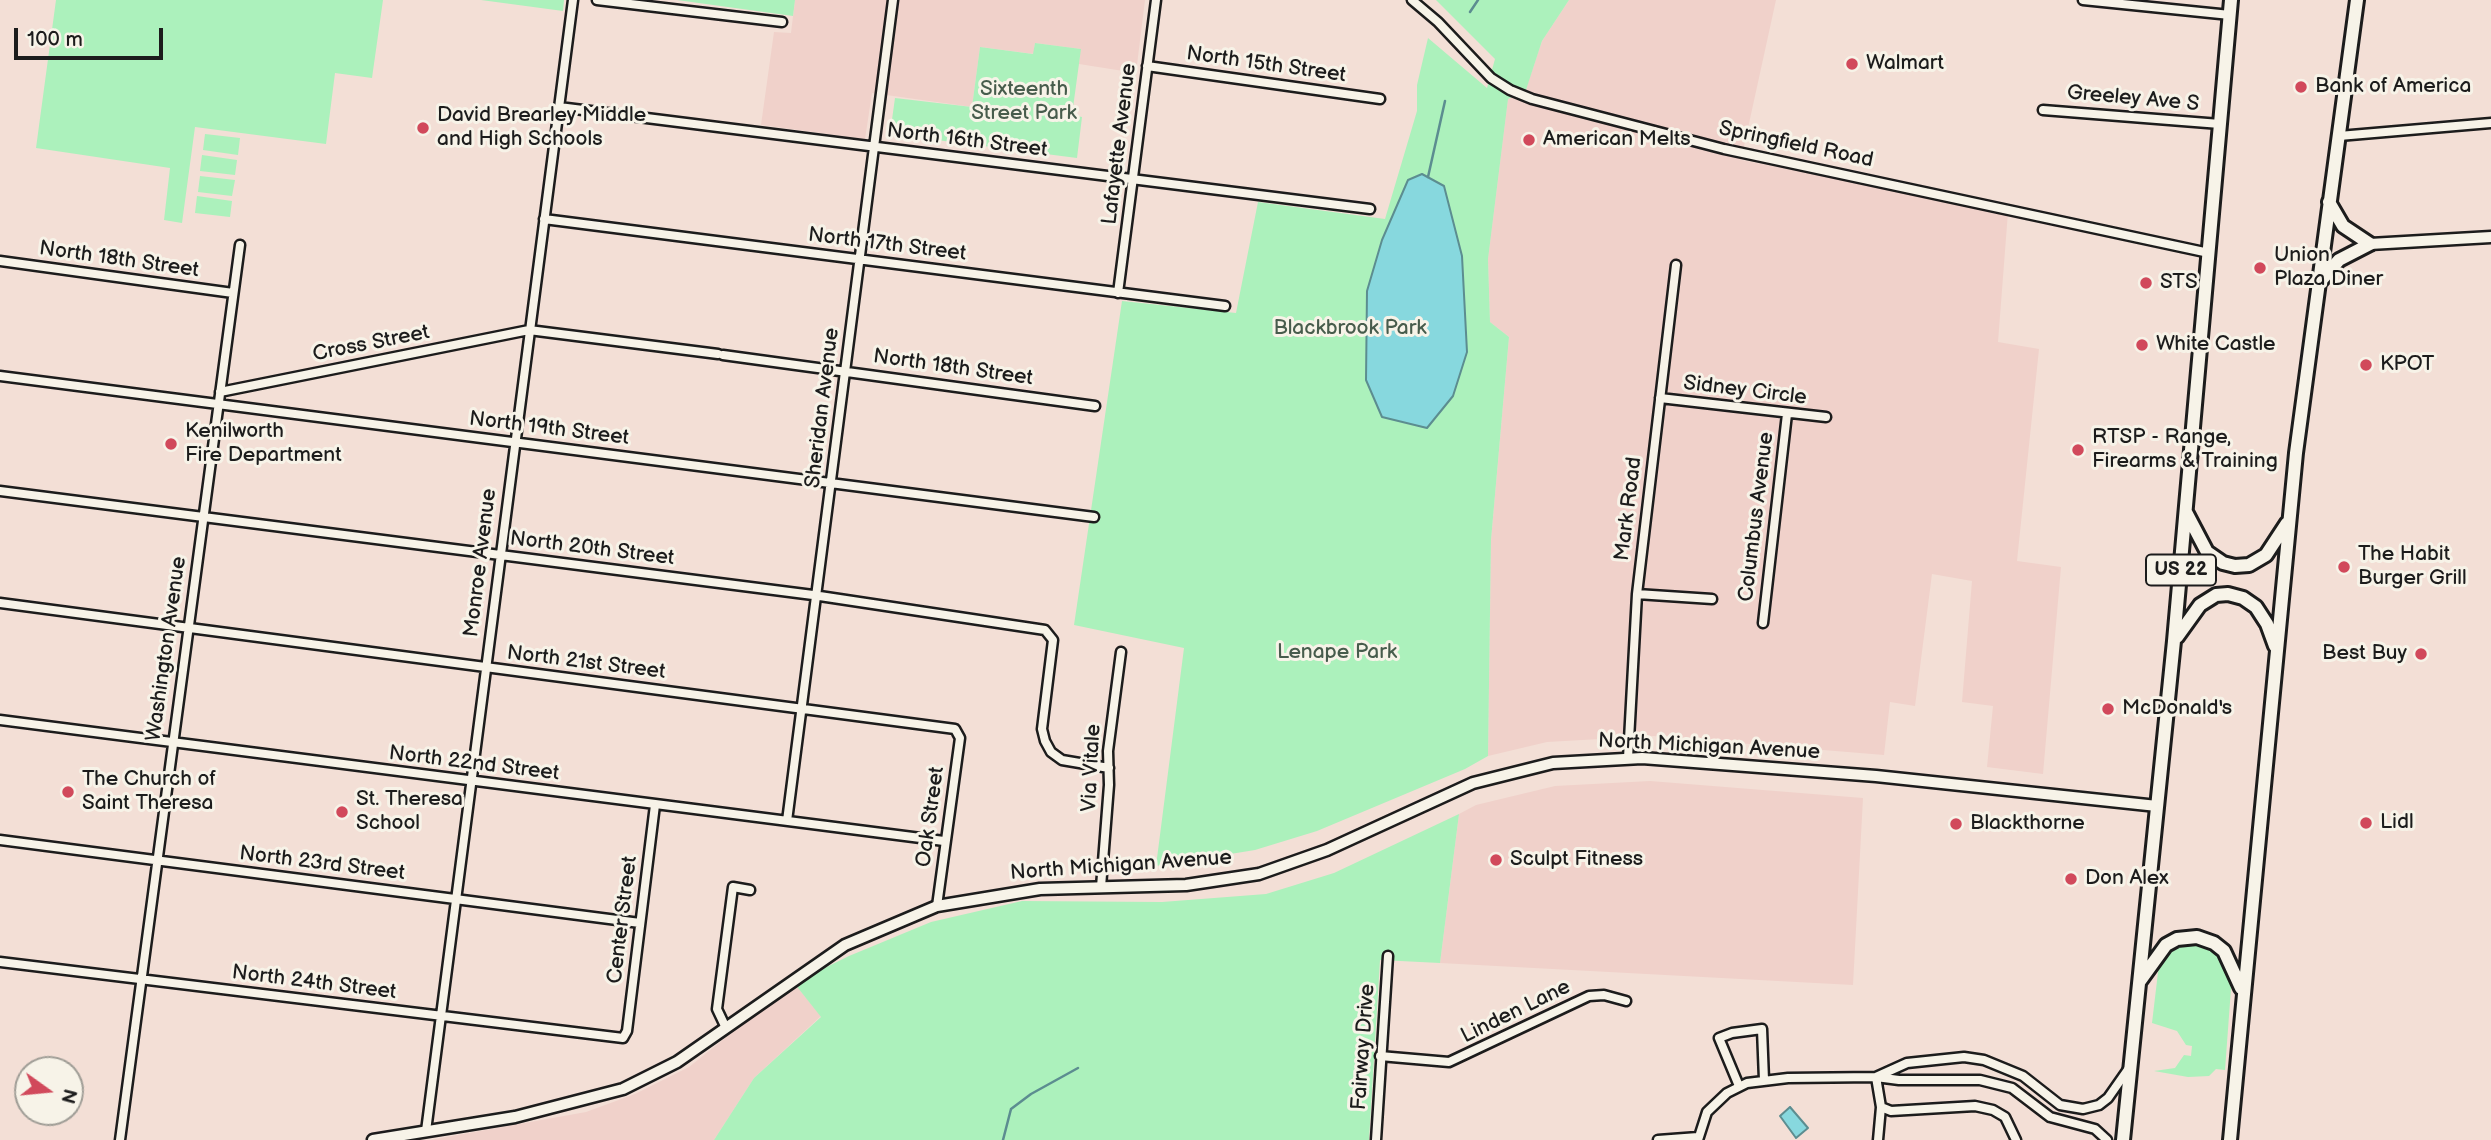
<!DOCTYPE html>
<style>
body{margin:0}
#map{position:relative;width:2491px;height:1140px;overflow:hidden;background:#f3dfd6;font-family:"Balsamiq Sans",sans-serif}
canvas{display:block}
.north{position:absolute;left:14px;top:1056px;width:70px;height:70px;box-sizing:border-box;background:#f7f3e8;border:2px solid #9f9d96;border-radius:50%;rotate:105deg;font-size:19px;font-weight:700;line-height:28px;text-align:center;color:#1c1c1c}
.north::after{content:'';display:block;margin:auto;width:24px;height:32px;background:#d1495b;clip-path:polygon(50% 0,100% 100%,50% 72%,0 100%)}
.scale{position:absolute;left:14px;top:28px;width:149px;height:32px;box-sizing:border-box;border:4px solid #1c1c1c;border-top:0;padding-left:9px;font-size:21px;line-height:24px;white-space:nowrap;color:#1c1c1c;-webkit-text-stroke:5px #f7f3e8;paint-order:stroke}
</style>
<div id="map">
<canvas width="2491" height="1140"></canvas>
<div class="north">N</div>
<div class="scale">100 m</div>
</div>
<script>
const c = document.querySelector('canvas').getContext('2d');
c.lineJoin = 'round';
function fill(path, color) {
  c.fillStyle = color;
  c.fill(path, 'evenodd');
}
function shape(rows) {
  const path = new Path2D();
  for (const r of rows) {
    path.moveTo(r[0], r[1]);
    for (let i = 2; i < r.length; i += 2) path.lineTo(r[i], r[i + 1]);
  }
  return path;
}
function stroke(path, color, width, dash) {
  c.strokeStyle = color;
  c.lineWidth = width;
  c.lineCap = dash ? 'butt' : 'round';
  c.setLineDash(dash || []);
  c.stroke(path);
}
function label(font, color, halo, rows, align = 'center') {
  c.font = font + ' "Balsamiq Sans",sans-serif';
  c.lineWidth = 6;
  c.setLineDash([]);
  c.textBaseline = 'middle';
  c.strokeStyle = halo;
  c.fillStyle = color;
  for (const [text, x, y, turn = 0] of rows) {
    c.save();
    c.translate(x, y);
    c.rotate((+turn || 0) * Math.PI / 180);
    c.textAlign = isNaN(turn) ? turn : align;
    if (halo) c.strokeText(text, 0, 0);
    c.fillText(text, 0, 0);
    c.restore();
  }
}
fill(shape([
 [795,0,1145,0,1136,73,1079,64,1080,49,1035,43,1034,54,980,47,972,107,872,93,865,139,761,125,774,32,791,33],
 [1569,0,1776,0,1741,160,2008,212,1998,342,2039,349,2017,561,2061,567,2043,774,1987,767,1993,706,1962,702,1972,581,1932,574,1915,706,1890,702,1884,755,1653,736,1547,742,1488,756,1491,540,1509,337,1490,322,1488,259,1508,99,1526,89,1542,41],
 [1650,781,1863,798,1853,985,1440,963,1459,814,1476,805,1555,786],
 [794,983,821,1016,754,1078,714,1140,430,1140,586,1112,635,1094,689,1067]
]), '#f0d1ca');
fill(shape([
 [56,0,383,0,372,78,335,73,326,144,195,127,182,223,164,220,170,168,36,148],
 [481,0,564,0,563,11],
 [677,0,795,0,793,16],
 [1436,0,1569,0,1542,41,1526,90,1508,99,1488,259,1490,322,1509,337,1491,540,1488,756,1465,769,1317,831,1255,850,1156,866,1184,648,1074,625,1122,301,1236,313,1258,202,1385,219,1417,111,1417,85,1428,38,1487,88,1495,59],
 [1035,43,1081,49,1072,115,1082,117,1077,158,890,134,895,98,972,107,980,47,1033,54],
 [205,134,240,138,238,155,203,150],
 [202,155,237,160,235,175,200,171],
 [200,176,235,180,232,196,198,192],
 [197,196,232,201,230,217,195,213],
 [1459,814,1440,963,1380,960,1369,1140,714,1140,754,1078,821,1017,794,983,849,956,931,922,1022,901,1162,902,1266,894,1334,873],
 [2194,943,2217,951,2232,975,2225,1070,2216,1069,2209,1076,2188,1077,2154,1071,2175,1068,2184,1055,2191,1056,2192,1046,2186,1045,2177,1031,2152,1023,2159,964,2168,955,2166,952,2175,946]
]), '#acf1bc');
const water = shape([
 [1422,174,1444,186,1462,256,1467,352,1453,396,1427,428,1382,417,1366,380,1367,291,1382,240,1408,180,1422,174],
 [1790,1107,1808,1128,1796,1138,1780,1116,1790,1107]
]);
fill(water, '#87d8de');
stroke(water, '#5c8d90', 2);
stroke(shape([
 [1470,12,1478,0],
 [1428,177,1445,101],
 [1003,1140,1011,1109,1031,1094,1078,1068]
]), '#5c8d90', 2.5);
const minor = shape([
 [597,0,782,22],
 [1412,0,1438,22,1491,78,1510,90,1532,99,1724,149,2209,253],
 [2083,0,2230,15],
 [1147,66,1380,99],
 [559,107,1370,209],
 [2043,110,2220,124],
 [2339,136,2491,123],
 [544,219,1225,306],
 [0,261,233,293],
 [1118,293,1156,0],
 [723,355,1095,406],
 [0,376,1094,517],
 [220,392,529,330,718,354],
 [1660,398,1826,417],
 [0,491,813,595,1045,630,1053,640,1042,729,1045,741,1051,752,1062,760,1109,768],
 [1637,594,1712,599],
 [0,603,955,729,960,738,937,906],
 [1763,623,1787,414],
 [0,720,944,841],
 [1628,758,1637,594,1676,265],
 [787,821,893,0],
 [0,840,640,923],
 [1101,887,1109,785,1108,751,1121,652],
 [0,962,623,1038,627,1031,655,805],
 [726,1028,717,1009,733,887,750,890],
 [1380,1056,1449,1062,1589,996,1604,995,1626,1001],
 [1876,1077,1907,1063,1964,1057,1984,1060,2023,1076,2060,1105,2083,1109,2099,1105,2108,1098,2129,1068],
 [1876,1077,1881,1107,1891,1111,1975,1106,1993,1110,2005,1117,2016,1140],
 [1739,1086,1719,1038,1732,1033,1762,1029,1764,1080],
 [426,1131,573,0],
 [120,1140,240,245],
 [1376,1140,1388,956],
 [1658,1140,1698,1137],
 [1698,1140,1707,1112,1727,1093,1747,1083,1788,1078,1876,1077,1899,1080,1980,1080,2012,1088,2050,1117,2095,1129,2107,1140],
 [1878,1140,1881,1107]
]);
const tertiary = shape([
 [2370,244,2491,237],
 [373,1140,515,1117,623,1089,677,1062,845,945,937,906,1040,889,1186,885,1259,874,1327,850,1473,783,1553,763,1642,758,1876,776,2157,806]
]);
const trunk = shape([
 [2329,202,2343,226,2370,244],
 [2318,284,2339,260,2370,244],
 [2186,512,2207,552,2223,563,2235,566,2249,565,2266,555,2287,523],
 [2177,637,2200,605,2216,595,2228,594,2243,598,2256,607,2267,624,2275,646],
 [2140,981,2166,945,2177,939,2197,937,2214,943,2224,951,2241,988],
 [2123,1140,2174,641,2231,0],
 [2230,1140,2296,453,2357,0]
]);
stroke(minor, '#1c1c1c', 13);
stroke(tertiary, '#1c1c1c', 15);
stroke(trunk, '#1c1c1c', 18);
stroke(minor, '#f7f3e8', 8);
stroke(tertiary, '#f7f3e8', 10);
stroke(trunk, '#f7f3e8', 12);
for (const [x, y, r, color] of [
 [1852,64,7,"#d1495b"],
 [2301,87,7,"#d1495b"],
 [423,128,7,"#d1495b"],
 [1529,140,7,"#d1495b"],
 [2260,268,7,"#d1495b"],
 [2146,283,7,"#d1495b"],
 [2142,345,7,"#d1495b"],
 [2366,365,7,"#d1495b"],
 [171,444,7,"#d1495b"],
 [2078,450,7,"#d1495b"],
 [2344,567,7,"#d1495b"],
 [2421,654,7,"#d1495b"],
 [2108,709,7,"#d1495b"],
 [68,792,7,"#d1495b"],
 [342,812,7,"#d1495b"],
 [2366,823,7,"#d1495b"],
 [1956,824,7,"#d1495b"],
 [1496,860,7,"#d1495b"],
 [2071,879,7,"#d1495b"]
]) {
  const dot = new Path2D();
  dot.arc(x, y, r, 0, 2 * Math.PI);
  c.fillStyle = color;
  c.fill(dot);
  stroke(dot, '#f7f3e8', 2.5);
}
for (const [x, y, w] of [
 [2181,570,70]
]) {
  const box = new Path2D();
  box.roundRect(x - w / 2, y - 15.5, w, 31, 5);
  c.fillStyle = '#f7f3e8';
  c.fill(box);
  stroke(box, '#1c1c1c', 2);
}
label('bold 19px', '#1c1c1c', null, [
 ["US 22",2181,570]
]);
label('21px', '#1c1c1c', '#f7f3e8', [
 ["Walmart",1866,64],
 ["Bank of America",2315,87],
 ["David Brearley Middle",437,116],
 ["and High Schools",437,140],
 ["American Melts",1543,140],
 ["Union",2274,256],
 ["Plaza Diner",2274,280],
 ["STS",2160,283],
 ["White Castle",2156,345],
 ["KPOT",2380,365],
 ["Kenilworth",185,432],
 ["Fire Department",185,456],
 ["RTSP - Range,",2092,438],
 ["Firearms & Training",2092,462],
 ["The Habit",2358,555],
 ["Burger Grill",2358,579],
 ["Best Buy",2407,654,"right"],
 ["McDonald's",2122,709],
 ["The Church of",82,780],
 ["Saint Theresa",82,804],
 ["St. Theresa",356,800],
 ["School",356,824],
 ["Lidl",2380,823],
 ["Blackthorne",1970,824],
 ["Sculpt Fitness",1510,860],
 ["Don Alex",2085,879]
], 'left');
label('21px', '#1c1c1c', '#f7f3e8', [
 ["North 15th Street",1266,65,8],
 ["Greeley Ave S",2133,99,5],
 ["North 16th Street",967,141,7],
 ["Lafayette Avenue",1120,144,-83],
 ["Springfield Road",1796,145,12],
 ["North 17th Street",887,245,7],
 ["North 18th Street",119,260,8],
 ["Cross Street",371,344,-11],
 ["North 18th Street",953,368,8],
 ["Sidney Circle",1745,391,7],
 ["Sheridan Avenue",823,408,-83],
 ["North 19th Street",549,429,7],
 ["Mark Road",1629,509,-83],
 ["Columbus Avenue",1757,517,-83],
 ["North 20th Street",592,549,7],
 ["Monroe Avenue",481,563,-83],
 ["Washington Avenue",167,649,-82],
 ["North 21st Street",586,663,7],
 ["North Michigan Avenue",1709,747,3],
 ["North 22nd Street",474,764,7],
 ["Via Vitale",1092,768,-87],
 ["Oak Street",931,817,-82],
 ["North 23rd Street",322,864,7],
 ["North Michigan Avenue",1121,866,-4],
 ["Center Street",623,920,-83],
 ["North 24th Street",314,983,7],
 ["Linden Lane",1516,1012,-26],
 ["Fairway Drive",1364,1047,-86]
]);
label('21px', '#475c4c', '#f7f3e8', [
 ["Sixteenth",1024,90],
 ["Street Park",1024,114],
 ["Blackbrook Park",1350,329],
 ["Lenape Park",1337,653]
]);
</script>
